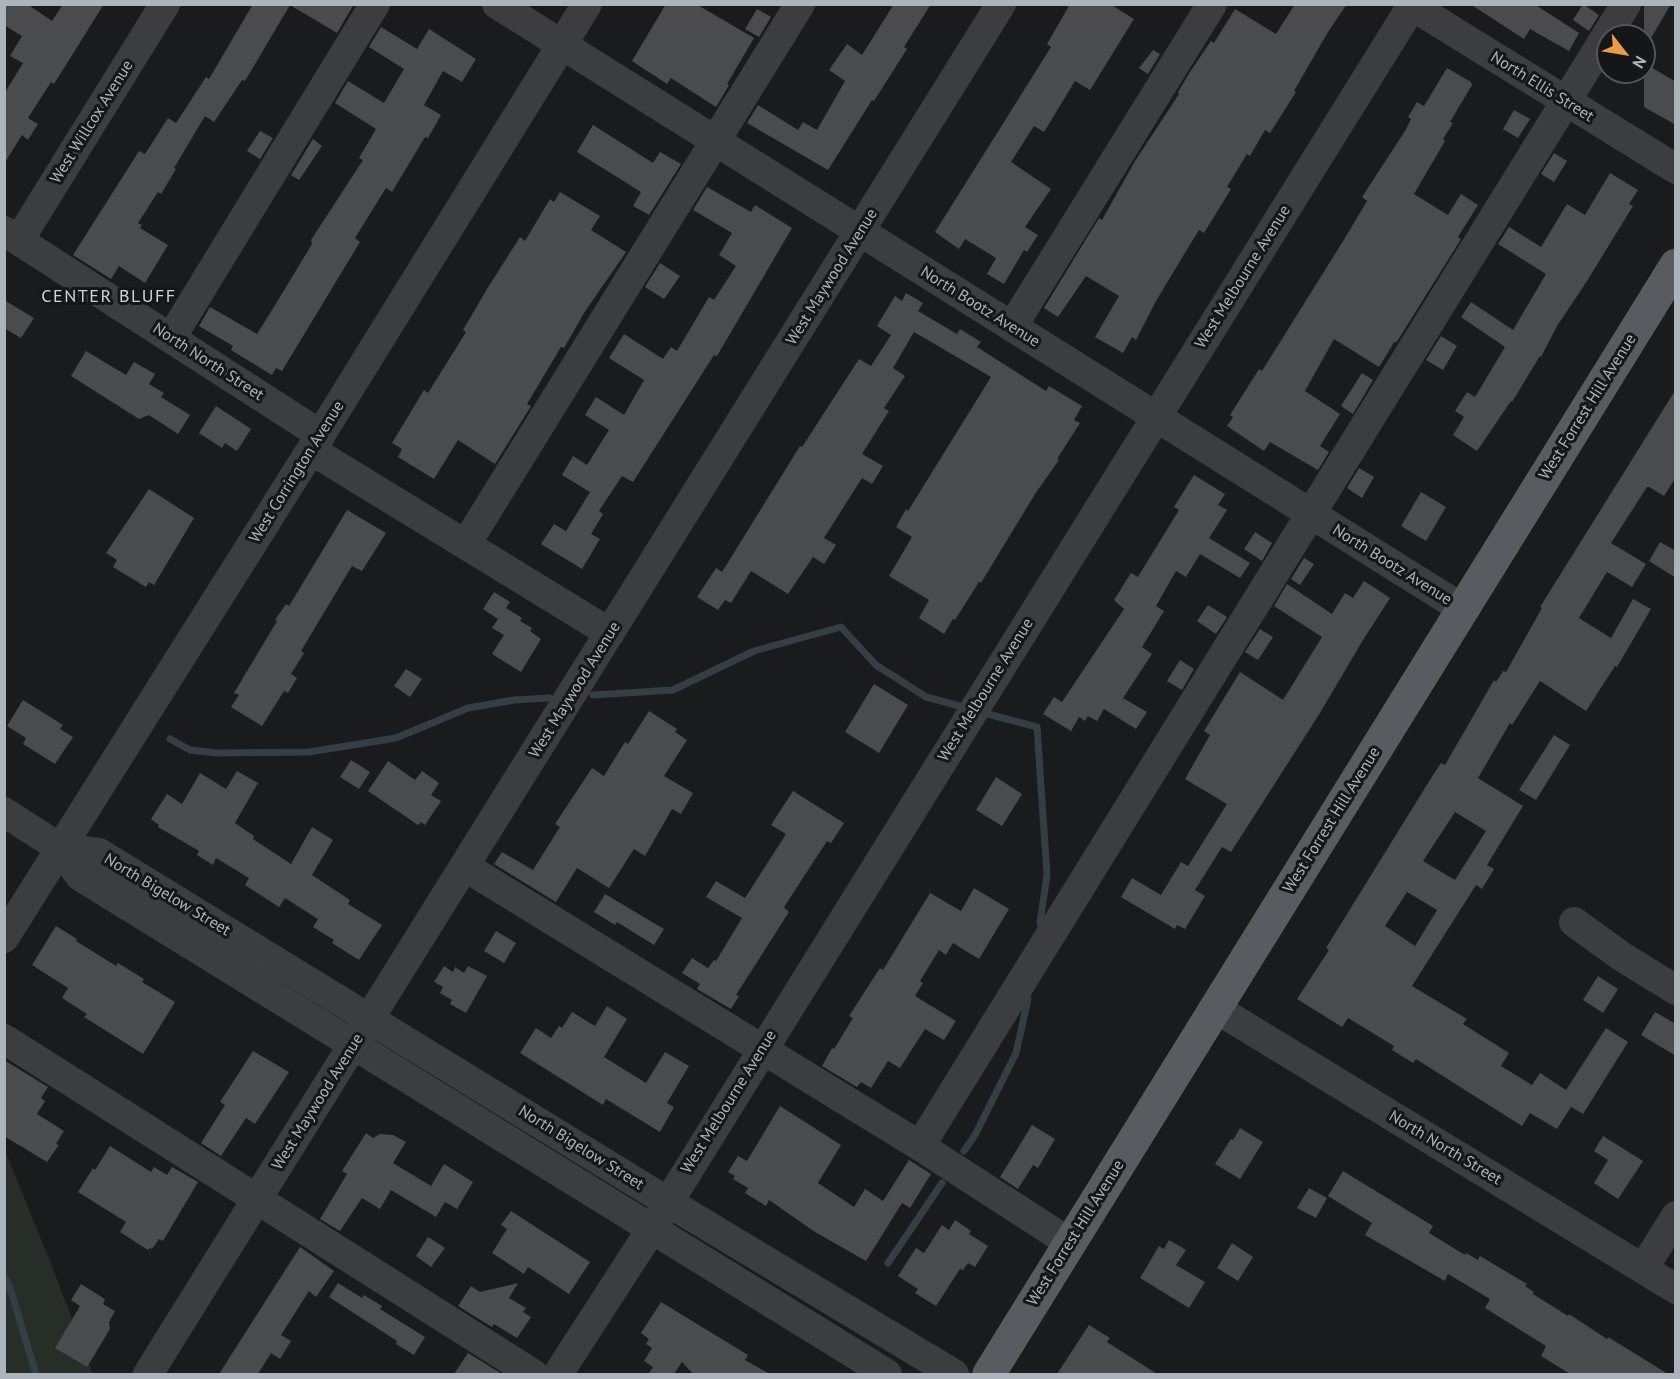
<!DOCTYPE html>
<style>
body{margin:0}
#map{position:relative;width:1680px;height:1379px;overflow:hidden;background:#1a1b1c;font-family:"PT Sans",sans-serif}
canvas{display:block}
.frame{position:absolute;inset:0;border:6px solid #aeb4bb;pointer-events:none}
.north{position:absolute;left:1596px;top:24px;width:60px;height:60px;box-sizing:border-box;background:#151617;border:2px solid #525559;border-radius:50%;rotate:121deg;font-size:16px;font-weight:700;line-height:24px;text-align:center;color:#aeb4bb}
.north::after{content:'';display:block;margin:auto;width:21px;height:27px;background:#e79c48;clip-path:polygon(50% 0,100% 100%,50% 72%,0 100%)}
</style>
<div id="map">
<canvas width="1680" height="1379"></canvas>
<div class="frame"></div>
<div class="north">N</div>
</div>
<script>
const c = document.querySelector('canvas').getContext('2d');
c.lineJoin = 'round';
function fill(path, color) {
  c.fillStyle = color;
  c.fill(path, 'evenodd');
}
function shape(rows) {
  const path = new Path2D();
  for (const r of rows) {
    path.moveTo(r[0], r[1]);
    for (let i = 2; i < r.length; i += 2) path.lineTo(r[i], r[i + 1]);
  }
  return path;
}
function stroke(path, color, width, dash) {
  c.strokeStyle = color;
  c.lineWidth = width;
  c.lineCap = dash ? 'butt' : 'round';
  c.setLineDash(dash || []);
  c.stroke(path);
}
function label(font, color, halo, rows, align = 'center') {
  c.font = font + ' "PT Sans",sans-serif';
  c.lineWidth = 6;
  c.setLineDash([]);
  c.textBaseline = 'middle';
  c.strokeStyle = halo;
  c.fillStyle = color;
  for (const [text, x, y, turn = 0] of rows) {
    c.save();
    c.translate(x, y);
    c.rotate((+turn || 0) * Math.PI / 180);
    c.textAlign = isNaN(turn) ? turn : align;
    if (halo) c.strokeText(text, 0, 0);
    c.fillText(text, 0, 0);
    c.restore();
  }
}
fill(shape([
 [4,1148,50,1261,93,1374,5,1374]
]), '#262e27');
stroke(shape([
 [593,695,673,690,754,651,841,627,876,665,926,697,967,708],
 [980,712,1037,727,1047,875,1040,923],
 [170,739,190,750,216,753,309,752,396,738,468,708,514,700,549,698],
 [964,1151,975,1135,1016,1053,1028,999],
 [888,1263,942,1183],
 [4,1277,10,1288,36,1374]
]), '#343f45', 7);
fill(shape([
 [4,4,27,4,52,21,63,4,104,4,54,84,51,82,28,118,38,124,28,140,22,135,4,164,4,94,23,63,10,56,22,36,4,25],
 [253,4,354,4,337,33,290,5,245,81,242,80,214,122,205,116,174,168,176,169,161,194,158,192,138,223,142,225,140,228,168,245,145,283,119,266,111,279,73,255,139,151,145,154,168,118,176,123,206,77,209,79],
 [666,4,696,4,754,38,727,84,729,85,716,107,671,78,667,84,632,61],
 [894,4,931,4,904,47,907,49,874,101,872,100,828,170,747,123,758,105,798,130,803,122,817,130,845,81,829,70,847,44,862,55],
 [1070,4,1110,4,1134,19,1090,90,1075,81,1044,132,1034,126,1011,162,1051,189,1025,227,1038,235,1027,252,1024,250,1004,284,987,274,996,258,965,239,959,249,935,232,1051,47,1047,44],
 [1295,4,1347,4,1328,32,1294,91,1296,92,1270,133,1265,130,1250,156,1247,154,1227,187,1231,189,1204,233,1199,230,1183,256,1156,301,1136,340,1132,337,1123,353,1095,337,1119,296,1086,276,1058,317,1044,308,1099,218,1102,220,1135,161,1179,94,1178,92,1190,72,1211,41,1214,43,1235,9,1276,34],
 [1470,4,1534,4,1579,33,1569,51,1530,29,1524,39],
 [1583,4,1599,15,1589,31,1573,20],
 [1644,4,1671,4,1644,50],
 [757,9,771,17,759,37,745,29],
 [381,27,417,49,429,29,476,59,462,82,443,71,424,105,441,115,428,138,425,137,392,192,386,188,355,238,360,242,282,371,276,368,272,375,231,350,233,346,199,326,210,307,257,334,277,302,312,244,311,240,363,160,359,158,376,129,335,103,348,81,384,103,404,69,369,47],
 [1153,50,1160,54,1148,74,1139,68],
 [1644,63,1676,82,1676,125,1644,107],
 [1447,68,1471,82,1472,85,1450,122,1453,123,1443,139,1445,141,1414,194,1448,215,1461,194,1478,205,1458,237,1461,239,1396,343,1395,341,1379,367,1334,339,1305,391,1340,414,1320,446,1329,452,1318,470,1270,442,1264,451,1227,426,1233,417,1230,415,1259,369,1262,371,1345,238,1367,201,1362,197,1405,131,1411,119,1408,117,1417,102,1424,106],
 [1514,110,1530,119,1518,138,1503,129],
 [593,125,653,163,660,152,681,164,649,215,633,206,641,192,577,152],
 [260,131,273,138,260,159,247,151],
 [313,139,322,146,299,180,291,175],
 [1554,153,1567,161,1554,182,1541,174],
 [1610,173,1638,190,1629,204,1633,206,1587,281,1557,326,1541,357,1540,356,1512,402,1511,401,1477,451,1453,435,1464,417,1455,411,1467,392,1475,397,1505,347,1461,317,1471,302,1513,330,1546,274,1498,244,1509,227,1541,247,1567,204,1585,215],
 [707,187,751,212,755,205,792,228,717,356,714,355,633,482,622,476,599,511,603,514,591,534,600,539,582,569,541,544,554,524,566,531,590,492,562,475,573,456,587,465,609,430,585,415,596,397,624,415,644,380,609,358,624,334,663,359,671,347,677,351,709,297,714,300,736,266,719,255,732,233,693,210],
 [560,192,600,216,591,230,626,252,584,313,564,348,561,347,527,404,531,406,495,464,458,440,434,479,398,457,402,449,392,443,424,390,428,393,466,332,463,330,487,289,520,237,525,241,550,199,554,202],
 [660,263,680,276,664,299,645,287],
 [906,293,923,303,918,311,957,334,960,329,981,342,977,347,1046,391,1049,386,1082,406,1074,420,1080,423,1057,459,1059,460,1035,494,981,583,979,582,955,620,953,619,944,634,919,618,929,600,889,576,912,537,896,527,906,509,908,511,991,377,914,332,893,368,905,376,884,408,889,411,862,454,883,466,872,484,862,478,824,538,836,545,824,564,813,557,788,594,751,571,731,603,725,600,718,610,697,597,716,568,722,572,800,446,802,447,859,359,871,366,891,335,877,326,895,296,902,301],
 [4,300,34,318,21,338,4,328],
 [1441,336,1457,346,1443,370,1426,360],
 [86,351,126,375,134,362,155,374,149,384,164,393,161,397,190,415,178,434,149,415,139,419,71,376],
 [1362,373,1373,380,1353,414,1341,406],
 [1676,389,1676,477,1664,496,1649,487,1647,487,1611,543,1646,564,1632,587,1607,572,1579,618,1611,638,1633,599,1651,609,1617,667,1615,666,1586,711,1540,681,1512,725,1510,723,1478,778,1523,806,1487,865,1494,869,1482,889,1476,885,1412,986,1467,1019,1463,1024,1509,1053,1501,1066,1532,1085,1540,1073,1566,1090,1606,1028,1628,1042,1583,1114,1571,1107,1557,1129,1530,1113,1522,1126,1416,1059,1413,1063,1392,1050,1394,1046,1348,1018,1342,1027,1297,999,1329,950,1326,948,1433,775,1441,763,1445,765,1494,680,1496,682,1503,671,1506,672,1542,608,1540,607],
 [1455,812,1486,831,1455,880,1423,861],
 [1407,892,1437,910,1415,946,1385,926],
 [216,406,251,429,237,451,225,443,222,448,199,433],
 [1359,468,1374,477,1362,498,1347,488],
 [1194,475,1225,494,1218,505,1227,510,1209,538,1250,563,1240,578,1200,554,1186,577,1176,571,1156,606,1164,611,1142,647,1152,654,1123,698,1147,712,1136,729,1104,709,1097,721,1088,716,1085,721,1079,717,1071,731,1043,714,1054,697,1062,702,1124,609,1114,600,1131,573,1138,577,1139,575,1179,510,1174,507],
 [149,489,194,518,154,585,149,582,146,587,113,567,117,560,106,553],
 [1421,492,1446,507,1426,541,1401,526],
 [347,510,386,533,362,571,352,566,301,651,304,653,291,674,297,678,288,693,284,691,262,726,231,707,239,695,234,693,277,621,275,620,286,604,289,606],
 [1255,532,1272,543,1262,561,1244,549],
 [1660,542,1676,551,1676,578,1649,561],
 [1304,558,1314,564,1300,585,1291,579],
 [1364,581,1390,598,1363,640,1320,713,1231,852,1222,847,1195,890,1205,896,1185,929,1177,925,1175,929,1121,897,1132,878,1161,895,1181,862,1188,866,1227,804,1185,779,1210,735,1204,731,1240,672,1283,700,1322,637,1274,606,1287,584,1332,614,1345,593,1353,598],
 [494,592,510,602,506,608,522,618,520,621,532,628,530,631,541,639,521,672,492,654,504,635,492,628,498,619,483,609],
 [1208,605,1227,617,1216,634,1197,621],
 [1260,629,1273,637,1258,660,1245,652],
 [1180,660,1194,669,1182,690,1167,681],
 [406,669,422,679,410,697,394,686],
 [874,684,908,705,879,753,845,732],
 [23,700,63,725,60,729,73,737,55,764,23,744,26,738,7,726],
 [649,711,677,729,675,732,687,740,664,776,693,793,681,814,672,809,645,856,634,849,609,888,577,868,556,902,494,864,502,852,533,870,560,827,555,824,592,768,604,776,625,742,628,744],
 [1554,735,1570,745,1536,800,1519,790],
 [351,760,370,772,359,789,340,777],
 [388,761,415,780,422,771,439,783,431,795,441,801,425,825,421,822,418,825,368,791],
 [237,771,258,783,235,823,254,836,253,839,291,864,312,827,333,840,312,875,350,900,348,904,382,925,359,960,332,943,334,940,313,927,318,919,285,898,279,907,245,885,249,878,216,858,213,865,197,855,199,851,158,827,159,825,151,819,167,794,182,804,200,773,226,789],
 [996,777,1022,794,1002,826,976,810],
 [793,791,844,823,831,843,827,841,784,907,789,912,736,995,739,996,731,1009,697,989,700,984,682,973,692,958,708,968,714,960,716,961,742,918,706,897,716,881,745,898,786,834,771,825],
 [974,888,1009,909,979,959,953,943,946,955,939,950,920,981,923,983,915,996,956,1021,944,1040,925,1029,900,1068,888,1061,871,1088,861,1082,857,1087,822,1066,832,1048,834,1049,853,1018,849,1016,880,968,883,970,930,893,961,911],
 [605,894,664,929,654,945,617,922,615,925,594,912],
 [56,926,77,939,76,941,116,966,118,963,144,979,142,982,175,1002,143,1054,84,1017,87,1014,62,998,68,988,32,965],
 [496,931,516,943,504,963,484,951],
 [444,966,453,972,455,967,464,973,468,966,487,976,466,1013,450,1004,452,1000,440,993,443,987,434,982],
 [1598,976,1618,989,1603,1013,1583,1000],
 [607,1006,627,1019,604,1057,646,1083,665,1052,689,1066,667,1103,674,1107,660,1132,606,1099,603,1105,520,1053,536,1028,551,1038,559,1026,562,1028,572,1012,595,1026],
 [1655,1012,1676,1024,1676,1056,1641,1035],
 [253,1051,289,1072,255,1124,246,1118,221,1156,201,1143,225,1105,220,1102],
 [4,1060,48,1087,41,1098,45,1101,37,1114,64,1131,56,1144,59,1145,47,1162,4,1136],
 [780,1106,841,1145,818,1183,854,1207,865,1189,883,1201,909,1160,931,1174,910,1208,902,1203,866,1261,815,1232,769,1200,766,1206,745,1193,748,1188,733,1179,735,1176,728,1172,738,1156,747,1161],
 [1032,1125,1055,1139,1038,1168,1033,1165,1018,1189,1000,1177],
 [1240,1128,1263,1142,1240,1179,1215,1164,1231,1139,1233,1140],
 [366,1133,373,1138,380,1134,393,1135,406,1142,393,1163,431,1186,444,1164,473,1182,457,1209,445,1202,436,1217,391,1190,380,1209,362,1198,340,1231,320,1219,347,1174,342,1171],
 [1603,1136,1643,1161,1618,1199,1594,1183,1608,1160,1594,1151],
 [110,1146,151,1172,154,1167,167,1175,172,1167,198,1182,163,1241,159,1239,152,1249,150,1248,148,1250,120,1232,126,1222,78,1192,93,1168,95,1170],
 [1343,1171,1433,1226,1429,1233,1465,1255,1466,1253,1478,1260,1480,1256,1527,1284,1525,1286,1534,1292,1533,1294,1568,1316,1569,1314,1607,1339,1608,1337,1668,1374,1570,1374,1541,1356,1546,1346,1485,1308,1490,1299,1448,1274,1445,1281,1365,1235,1372,1223,1328,1196],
 [1309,1188,1327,1198,1316,1218,1297,1208],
 [511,1211,590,1262,569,1294,528,1267,524,1274,492,1253,507,1229,501,1225],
 [955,1220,971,1231,969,1234,988,1246,975,1267,968,1263,963,1270,960,1269,936,1306,915,1293,918,1289,898,1276,916,1248,924,1253,942,1225,949,1230],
 [428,1237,445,1248,431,1267,416,1256],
 [1169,1240,1186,1250,1176,1265,1205,1282,1189,1308,1140,1278,1159,1246,1164,1249],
 [1232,1243,1253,1257,1238,1281,1217,1268],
 [300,1247,334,1271,316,1297,309,1291,281,1335,291,1341,280,1359,271,1353,258,1374,219,1374],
 [338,1283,362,1298,364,1295,382,1306,380,1309,425,1337,414,1355,396,1344,397,1341,329,1297],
 [518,1283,509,1298,526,1308,523,1312,531,1317,517,1338,494,1324,492,1327,458,1306,471,1286,480,1292],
 [81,1284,105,1299,103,1304,115,1311,109,1322,110,1329,87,1367,55,1348,80,1306,71,1300],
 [661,1302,748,1355,745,1360,770,1374,693,1374,682,1362,674,1374,648,1374,653,1367,644,1361,652,1348,646,1344,649,1339,641,1333],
 [1089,1325,1110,1338,1107,1342,1157,1374,1057,1374],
 [468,1353,502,1374,454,1374]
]), '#494b4f');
stroke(shape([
 [497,4,1463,609],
 [1409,4,1676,169],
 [4,231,321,435],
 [19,240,165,4],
 [1012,327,1212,4],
 [171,338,375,4],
 [311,450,610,633],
 [466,544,800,4],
 [4,812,60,848,80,876,887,1374],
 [60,848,99,853,668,1202,954,1374],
 [464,866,920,1146,1070,1243],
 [1574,922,1621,956,1676,990],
 [4,938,311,450,587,4],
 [1215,1008,1676,1289],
 [4,1039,533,1374],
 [920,1146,1626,4],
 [1643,1269,1676,1216],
 [148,1374,1001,4],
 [558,1374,651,1230,1413,4]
]), '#3c3d41', 30);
stroke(shape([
 [989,1374,1676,265]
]), '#585b60', 33);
label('16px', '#aeb4bb', '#151617', [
 ["North Ellis Street",1542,87,32],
 ["West Willcox Avenue",92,122,-58],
 ["West Maywood Avenue",832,277,-58],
 ["West Melbourne Avenue",1243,277,-58],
 ["North Bootz Avenue",980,307,32],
 ["North North Street",208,362,33],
 ["West Forrest Hill Avenue",1588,407,-58],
 ["West Corrington Avenue",297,472,-58],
 ["North Bootz Avenue",1392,565,32],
 ["West Maywood Avenue",575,690,-58],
 ["West Melbourne Avenue",986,690,-58],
 ["West Forrest Hill Avenue",1332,820,-58],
 ["North Bigelow Street",167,895,31],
 ["West Maywood Avenue",318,1102,-58],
 ["West Melbourne Avenue",729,1102,-58],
 ["North Bigelow Street",581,1148,32],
 ["North North Street",1445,1148,31],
 ["West Forrest Hill Avenue",1076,1233,-58]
]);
c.letterSpacing = '1.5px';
label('18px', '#cfd2d7', '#151617', [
 ["CENTER BLUFF",109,297]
]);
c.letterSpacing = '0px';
</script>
